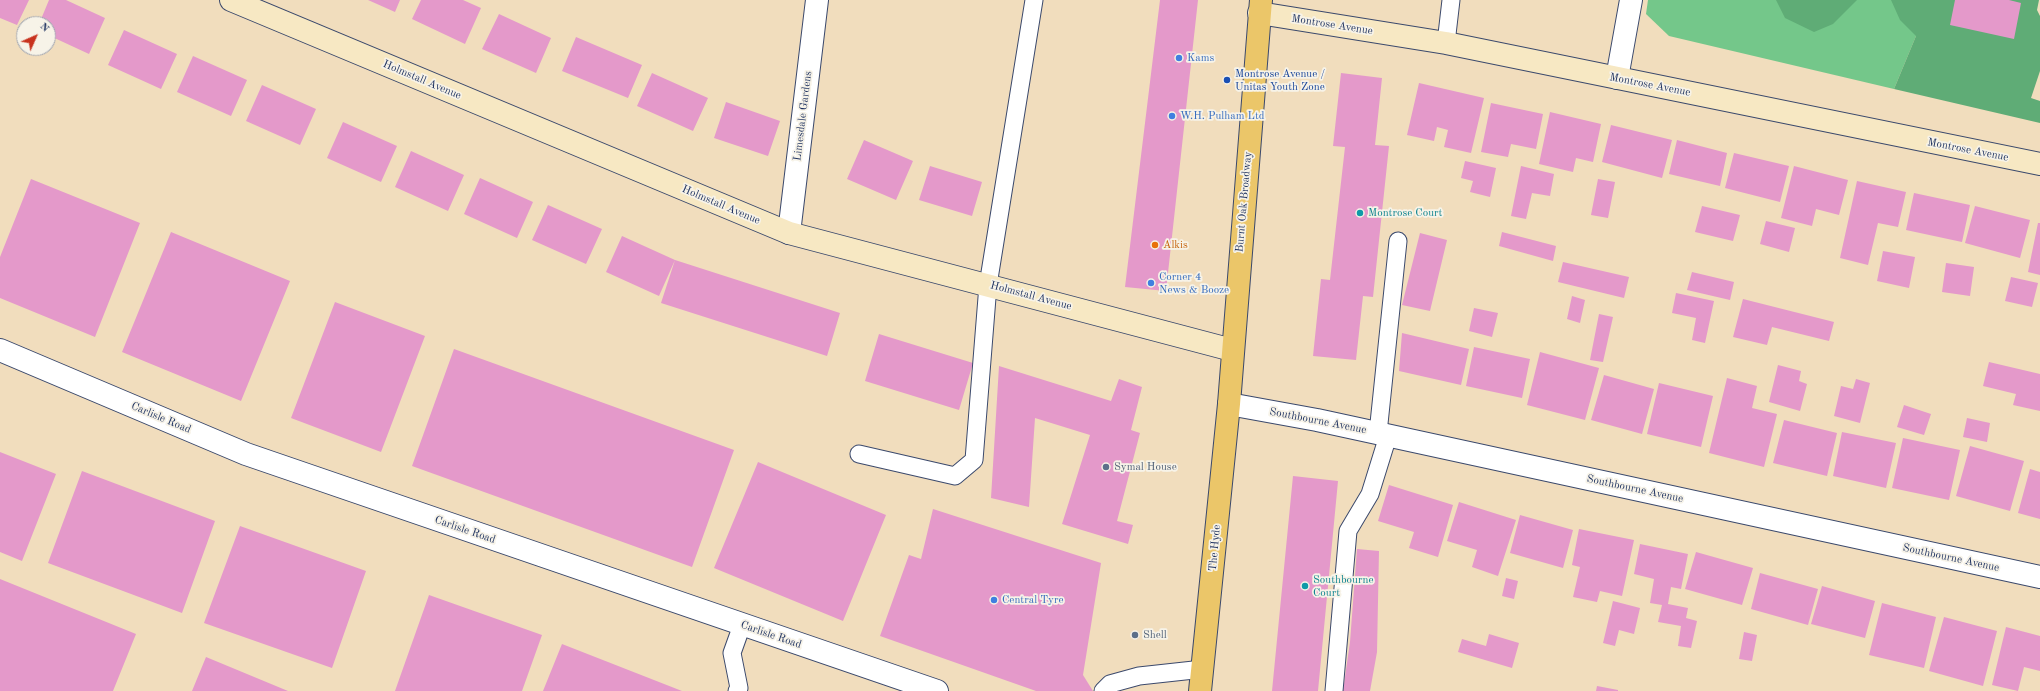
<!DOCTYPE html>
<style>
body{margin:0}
#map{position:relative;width:2040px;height:691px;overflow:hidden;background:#f1ddbd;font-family:"Old Standard TT",serif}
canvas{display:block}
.north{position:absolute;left:16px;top:16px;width:40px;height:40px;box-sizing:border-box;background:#f7f3e8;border:1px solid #9fa5b1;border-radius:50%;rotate:45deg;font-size:11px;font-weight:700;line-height:16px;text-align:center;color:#1b2f5e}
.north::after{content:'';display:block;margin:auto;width:14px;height:18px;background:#c8321e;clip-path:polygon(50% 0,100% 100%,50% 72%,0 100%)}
</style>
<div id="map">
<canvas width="2040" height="691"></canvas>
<div class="north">N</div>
</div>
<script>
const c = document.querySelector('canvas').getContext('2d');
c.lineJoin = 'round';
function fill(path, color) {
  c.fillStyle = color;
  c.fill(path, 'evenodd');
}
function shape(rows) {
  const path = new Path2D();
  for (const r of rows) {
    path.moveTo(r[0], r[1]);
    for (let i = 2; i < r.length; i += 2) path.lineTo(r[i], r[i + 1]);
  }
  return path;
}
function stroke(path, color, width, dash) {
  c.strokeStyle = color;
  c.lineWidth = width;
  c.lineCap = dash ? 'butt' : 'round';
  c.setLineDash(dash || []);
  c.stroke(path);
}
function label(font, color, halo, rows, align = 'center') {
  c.font = font + ' "Old Standard TT",serif';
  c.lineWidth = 3.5;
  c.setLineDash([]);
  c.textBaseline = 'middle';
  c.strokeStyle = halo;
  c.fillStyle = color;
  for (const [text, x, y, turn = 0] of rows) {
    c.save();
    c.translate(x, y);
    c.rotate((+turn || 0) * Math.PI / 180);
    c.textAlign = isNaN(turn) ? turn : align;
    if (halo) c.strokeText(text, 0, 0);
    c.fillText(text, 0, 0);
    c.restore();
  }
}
fill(shape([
 [1648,0,1931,0,1894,89,1669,36,1646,14]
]), '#74c78a');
fill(shape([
 [1776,0,1857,0,1833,24,1814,32,1785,18],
 [1891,0,2039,0,2037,10,2040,16,2040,71,2031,98,2040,101,2040,123,1894,89,1916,36,1900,20]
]), '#5fac76');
fill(shape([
 [0,0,29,0,17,25,0,18],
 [49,0,66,0,105,18,89,54,48,35,48,24,39,24],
 [368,0,400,0,395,12],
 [421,0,463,0,481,8,465,44,412,19],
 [1160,0,1198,0,1166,291,1125,287],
 [1955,0,2009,0,2021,3,2014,39,1950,25],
 [499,14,551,38,536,73,482,49],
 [124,30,177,54,161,89,108,65],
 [576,37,642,65,628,98,562,71],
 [193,56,247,80,231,116,177,92],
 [652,73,708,98,693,131,637,106],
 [1341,73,1382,78,1375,145,1389,146,1373,297,1363,296,1356,360,1313,356,1321,279,1330,280,1345,147,1333,146],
 [1419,83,1484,98,1471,153,1444,147,1448,130,1437,127,1434,141,1407,135],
 [262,85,316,109,300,145,246,121],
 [726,102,780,121,768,156,714,138],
 [1491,103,1543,114,1536,149,1511,144,1508,157,1481,152],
 [1550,112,1601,124,1593,162,1576,158,1573,172,1539,164],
 [343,122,397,146,381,182,327,158],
 [1611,125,1672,140,1662,178,1602,162],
 [864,140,913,161,896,200,847,179],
 [1677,140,1727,153,1720,186,1669,174],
 [411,151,464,175,448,211,395,187],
 [1734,153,1789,166,1780,202,1725,188],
 [1465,161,1496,168,1490,197,1470,192,1473,181,1461,178],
 [930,166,982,182,972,216,919,200],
 [1521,166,1554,174,1550,196,1532,193,1526,219,1511,216],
 [1794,166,1848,180,1839,215,1816,209,1812,226,1781,218],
 [480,178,533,202,517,238,464,214],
 [31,179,140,223,95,337,0,298,0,257],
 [1598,179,1615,182,1608,218,1591,215],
 [1857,181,1906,192,1898,227,1878,223,1868,265,1840,258],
 [1914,193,1970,205,1962,242,1906,230],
 [548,205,602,229,586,264,532,240],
 [1702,206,1740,215,1733,241,1695,232],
 [1975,206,2030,220,2020,258,1965,243],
 [1766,221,1795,228,1789,252,1760,244],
 [2038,223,2040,223,2040,275,2028,272],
 [171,232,290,281,241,401,122,352],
 [1502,232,1556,246,1553,261,1499,246],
 [1420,233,1447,240,1430,311,1402,305],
 [622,236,675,260,840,313,827,356,661,303,675,260,659,296,606,272],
 [1883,251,1915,257,1909,288,1877,281],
 [1563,262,1629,277,1624,298,1558,282],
 [1946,263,1974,267,1970,296,1942,292],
 [1692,272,1734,282,1730,300,1687,290],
 [2011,277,2038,283,2032,307,2005,301],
 [1676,293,1714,301,1705,343,1692,340,1696,318,1672,313],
 [1572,296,1585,300,1580,323,1567,319],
 [1743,299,1834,322,1829,341,1772,327,1767,345,1733,337],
 [335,302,425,336,381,452,291,418],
 [1474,308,1498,313,1492,337,1469,331],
 [1599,314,1613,317,1603,362,1590,360],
 [1402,333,1469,349,1461,385,1399,371],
 [879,334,973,363,959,410,865,381],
 [1474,347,1530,359,1522,398,1466,386],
 [454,349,734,450,692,567,412,466],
 [1540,352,1599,368,1585,420,1527,405],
 [1989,362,2040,374,2040,411,2013,405,2016,394,1983,386],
 [1778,365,1801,371,1799,381,1807,384,1800,411,1769,402],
 [999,366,1111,401,1119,379,1142,387,1131,430,1140,433,1117,521,1133,525,1128,544,1062,524,1090,435,1035,418,1029,507,991,498],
 [1604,375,1654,389,1642,434,1591,420],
 [1727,378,1757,386,1752,408,1777,414,1764,467,1709,453],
 [1856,379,1870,383,1860,423,1834,416,1841,386,1853,389],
 [1659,383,1713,396,1701,447,1647,434],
 [1904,405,1931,414,1924,435,1897,427],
 [1967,418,1990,423,1987,442,1963,437],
 [1784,420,1837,433,1827,476,1773,463],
 [1842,432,1896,443,1886,488,1833,476],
 [1903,438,1960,450,1949,500,1892,488],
 [1970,446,2024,461,2010,511,1956,496],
 [0,452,56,474,22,561,0,552],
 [758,462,886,515,843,621,714,568],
 [2030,469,2040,472,2040,519,2018,513],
 [82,471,215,521,182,613,48,563],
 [1293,476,1338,481,1318,691,1272,691],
 [1389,485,1453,505,1438,557,1409,548,1414,532,1378,521],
 [1459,502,1516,520,1498,576,1472,567,1477,550,1447,541],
 [933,509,1101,563,1083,675,1093,691,1036,691,880,636,909,555,921,559],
 [1520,515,1573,530,1563,568,1510,553],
 [240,526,366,571,332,668,204,623],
 [1579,529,1634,540,1622,596,1600,591,1597,602,1573,597,1580,567,1572,565],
 [1640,544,1688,554,1681,589,1671,587,1668,604,1688,608,1686,618,1697,621,1691,648,1678,646,1681,626,1658,622,1662,605,1650,603,1654,579,1634,574],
 [1357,549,1379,551,1377,652,1370,691,1343,691,1350,642],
 [1696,552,1753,568,1742,605,1685,589],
 [1760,573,1818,589,1808,625,1751,609],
 [1506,578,1518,581,1514,599,1502,596],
 [0,579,136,634,113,691,0,691],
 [1822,586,1875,601,1865,638,1811,624],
 [429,595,542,635,522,691,395,691],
 [1613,601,1640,608,1634,634,1619,630,1615,646,1603,643],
 [1882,603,1936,617,1924,668,1869,655],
 [1944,617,1997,631,1983,686,1929,671],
 [2006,627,2040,636,2040,671,2024,667,2018,691,1992,685],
 [1744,632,1757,635,1752,661,1739,659],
 [1489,634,1519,643,1512,668,1458,652,1462,639,1486,646],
 [562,644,682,691,543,691],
 [206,657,288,691,192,691],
 [1597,686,1618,690,1618,691,1596,691]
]), '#e499ca');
const lane = shape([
 [1446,43,1451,0],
 [1378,433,1398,241],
 [859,454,955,476,974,460,988,285,1034,0],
 [737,691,739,688,732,653,742,625],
 [1103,691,1110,684,1139,676,1203,669],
 [1334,691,1348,531,1370,494,1388,436]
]);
const street = shape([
 [1617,78,1631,0],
 [789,233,817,0],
 [0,350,246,454,937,691],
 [1229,404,1317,420,2040,577]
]);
const secondary = shape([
 [231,0,789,233,1232,350],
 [1259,13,1446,43,2040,164]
]);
const primary = shape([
 [1200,691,1229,404,1261,0]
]);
stroke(lane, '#3b496c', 19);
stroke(street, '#3b496c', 24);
stroke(secondary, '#3b496c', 24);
stroke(primary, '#3b496c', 24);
stroke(lane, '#fff', 17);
stroke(street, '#fff', 22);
stroke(secondary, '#f7e8c3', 22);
stroke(primary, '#ebc669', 22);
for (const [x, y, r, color] of [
 [1179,58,4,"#3f7fe0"],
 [1227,80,4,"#1a4fb4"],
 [1172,116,4,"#3f7fe0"],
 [1360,213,4,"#0f9aa8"],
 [1155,245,4,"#e8710a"],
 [1151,283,4,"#3f7fe0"],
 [1106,467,4,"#5c6f8a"],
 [1305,586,4,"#0f9aa8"],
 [994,600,4,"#3f7fe0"],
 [1135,635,4,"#5c6f8a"]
]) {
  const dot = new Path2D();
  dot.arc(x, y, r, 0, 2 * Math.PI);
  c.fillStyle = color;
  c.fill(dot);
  stroke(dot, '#f7f3e8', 1.5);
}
label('11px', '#1b2f5e', '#f7f3e8', [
 ["Montrose Avenue",1332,25,9],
 ["Holmstall Avenue",422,80,23],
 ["Montrose Avenue",1650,85,11],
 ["Limesdale Gardens",803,116,-83],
 ["Montrose Avenue",1968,150,11],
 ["Burnt Oak Broadway",1244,202,-85],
 ["Holmstall Avenue",721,205,23],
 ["Holmstall Avenue",1031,296,15],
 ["Carlisle Road",161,418,23],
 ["Southbourne Avenue",1318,421,11],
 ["Southbourne Avenue",1635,489,12],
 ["Carlisle Road",465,530,19],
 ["The Hyde",1215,548,-85],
 ["Southbourne Avenue",1951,558,12],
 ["Carlisle Road",771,635,19]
]);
label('11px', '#366cbe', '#f7f3e8', [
 ["Kams",1187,58],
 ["W.H. Pulham Ltd",1180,116],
 ["Corner 4",1159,277],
 ["News & Booze",1159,290],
 ["Central Tyre",1002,600]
], 'left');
label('11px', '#164399', '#f7f3e8', [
 ["Montrose Avenue /",1235,74],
 ["Unitas Youth Zone",1235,87]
], 'left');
label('11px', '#0d838f', '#f7f3e8', [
 ["Montrose Court",1368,213],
 ["Southbourne",1313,580],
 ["Court",1313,593]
], 'left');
label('11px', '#c56008', '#f7f3e8', [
 ["Alkis",1163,245]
], 'left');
label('11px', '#4e5e75', '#f7f3e8', [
 ["Symal House",1114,467],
 ["Shell",1143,635]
], 'left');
</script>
